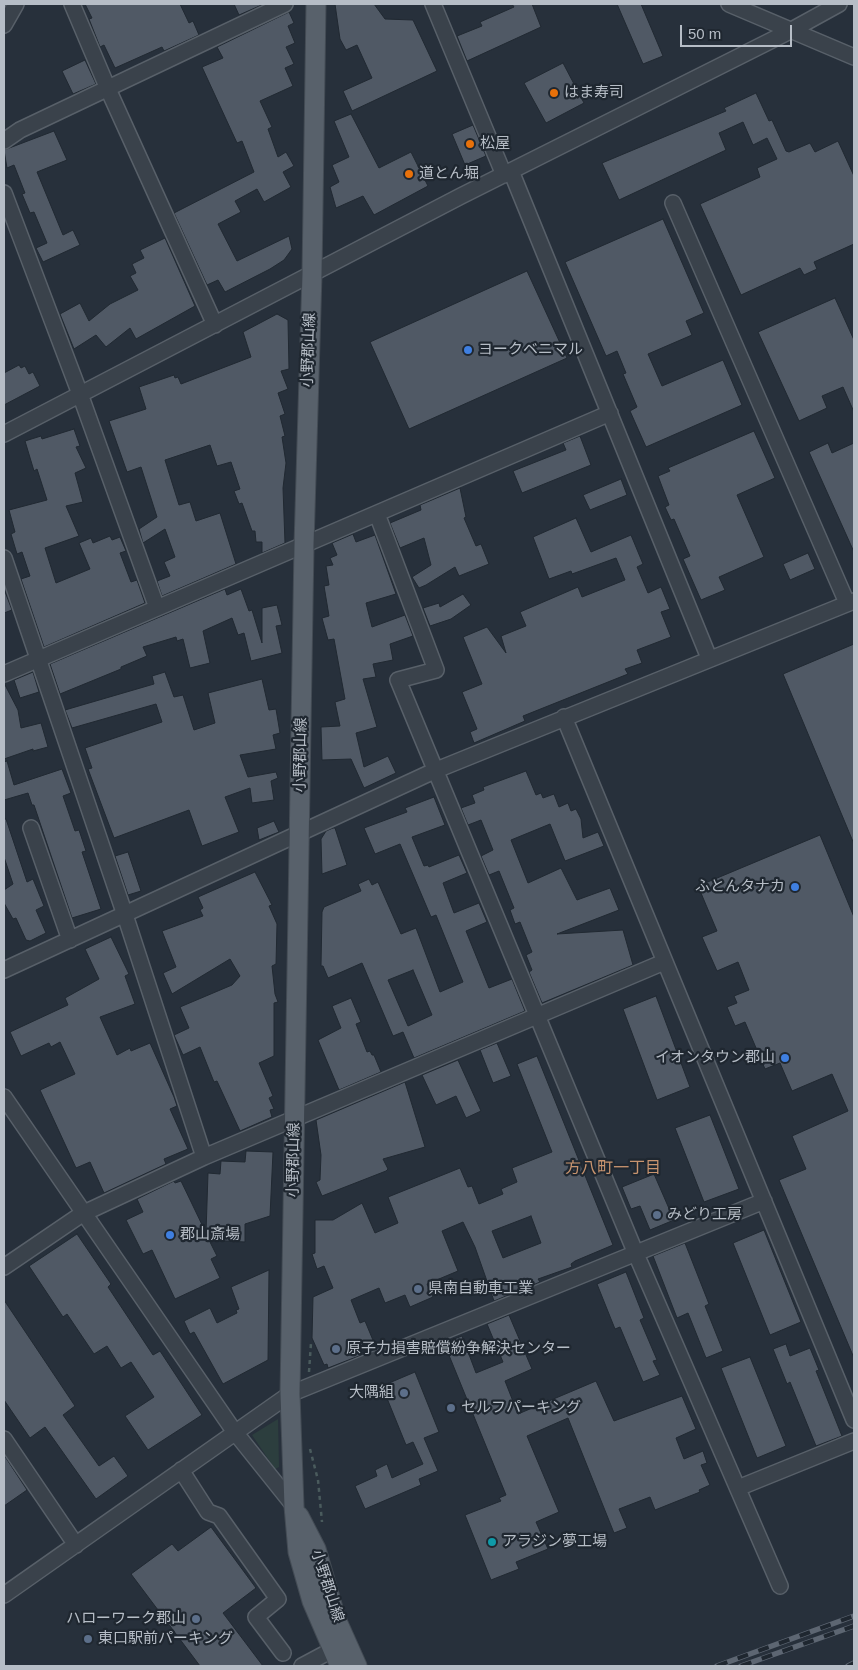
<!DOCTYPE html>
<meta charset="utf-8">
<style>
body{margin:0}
#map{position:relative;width:858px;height:1670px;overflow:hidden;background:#27303b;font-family:Helvetica,sans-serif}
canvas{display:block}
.frame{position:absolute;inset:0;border:5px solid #b6bdc6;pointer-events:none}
.scale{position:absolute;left:680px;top:25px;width:112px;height:22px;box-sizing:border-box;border:2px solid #b6bdc6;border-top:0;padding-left:6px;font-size:15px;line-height:18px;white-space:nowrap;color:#b6bdc6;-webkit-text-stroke:4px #1f2730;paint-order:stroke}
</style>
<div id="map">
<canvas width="858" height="1670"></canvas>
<div class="frame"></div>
<div class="scale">50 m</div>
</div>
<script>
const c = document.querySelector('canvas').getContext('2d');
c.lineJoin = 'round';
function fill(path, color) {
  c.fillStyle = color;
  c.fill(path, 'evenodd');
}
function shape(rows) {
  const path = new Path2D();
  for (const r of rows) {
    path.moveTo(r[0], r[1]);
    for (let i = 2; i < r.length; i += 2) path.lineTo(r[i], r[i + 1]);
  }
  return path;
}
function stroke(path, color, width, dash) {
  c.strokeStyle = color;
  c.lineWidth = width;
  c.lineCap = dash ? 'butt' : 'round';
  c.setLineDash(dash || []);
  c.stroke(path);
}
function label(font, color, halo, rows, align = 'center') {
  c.font = font + ' Helvetica,"Noto Sans JP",sans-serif';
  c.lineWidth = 4.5;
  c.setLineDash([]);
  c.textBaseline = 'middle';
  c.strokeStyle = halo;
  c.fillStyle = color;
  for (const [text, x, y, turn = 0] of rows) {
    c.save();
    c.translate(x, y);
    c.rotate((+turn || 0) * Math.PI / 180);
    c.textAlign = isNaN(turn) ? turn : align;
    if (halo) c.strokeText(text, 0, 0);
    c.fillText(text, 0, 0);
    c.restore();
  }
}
fill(shape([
 [278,1419,279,1467,275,1469,252,1435]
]), '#2c3e3e');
const building = shape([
 [85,4,180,4,189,23,193,21,199,35,164,51,162,47,115,68,104,45,100,47,89,19,92,18,85,4],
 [234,4,264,4,239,15,234,4],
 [335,4,374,4,385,19,413,20,437,71,352,111,343,91,372,78,357,45,346,50,340,39,335,4],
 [512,4,532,4,541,27,467,61,457,36,482,26,480,22,514,7,512,4],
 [617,4,641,4,663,56,643,64,617,4],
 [289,12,294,23,288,26,295,43,286,47,294,64,285,68,293,86,260,101,272,127,268,129,278,157,286,152,294,166,283,172,291,187,264,202,257,189,235,201,241,212,218,224,237,261,289,236,292,249,284,260,270,269,225,292,218,280,207,285,174,213,254,172,242,141,237,143,202,67,223,58,217,47,289,12],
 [85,60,96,84,73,94,62,71,85,60],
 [563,63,584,103,546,123,524,83,563,63],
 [756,93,769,121,772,120,786,151,789,152,810,143,815,152,838,141,854,176,854,244,814,262,817,269,804,275,800,268,741,295,700,204,760,177,757,168,777,159,767,138,753,145,743,122,719,133,726,150,619,200,602,163,726,111,724,108,756,93],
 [351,114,379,168,411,152,428,186,374,215,363,196,336,208,330,187,339,182,332,165,349,157,334,121,351,114],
 [473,125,486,156,465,165,452,134,473,125],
 [54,131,67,160,37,172,63,235,73,230,80,245,43,262,36,248,47,243,34,212,30,213,22,194,25,193,14,165,7,168,4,150,54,131],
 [663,219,704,313,686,321,692,335,648,354,662,386,723,360,742,405,646,447,630,411,637,407,623,374,626,373,617,351,606,356,565,262,663,219],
 [165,238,195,306,136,339,130,328,106,347,96,335,74,349,60,314,80,303,89,321,110,304,138,290,130,276,136,273,132,264,144,258,140,250,165,238],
 [527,271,567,358,409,429,370,342,527,271],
 [835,298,854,340,854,412,843,387,822,396,827,408,799,421,758,332,835,298],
 [277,314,288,320,289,369,281,371,288,389,278,393,285,414,280,416,285,436,282,437,286,463,283,488,285,543,262,553,262,542,256,542,255,531,252,531,242,503,239,504,234,491,240,489,231,462,217,466,210,445,165,460,179,505,190,502,196,521,220,513,236,564,162,596,157,581,170,576,164,562,175,557,165,529,143,543,139,529,157,517,141,467,127,472,109,421,146,409,139,387,174,375,175,378,178,377,181,384,251,357,243,332,277,314],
 [19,365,21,368,25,366,29,374,33,372,40,386,4,405,4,373,19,365],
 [74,429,80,446,76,447,86,468,75,473,83,502,66,506,79,536,45,548,56,583,90,569,79,543,91,538,93,543,110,536,112,540,120,537,126,551,120,553,131,582,137,580,145,603,44,647,21,579,30,576,22,552,17,554,11,534,15,532,9,510,47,500,37,469,34,471,25,441,41,436,42,439,74,429],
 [754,431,775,478,737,495,764,557,719,577,725,590,701,600,683,559,690,556,674,519,671,520,665,507,669,505,658,476,670,471,668,468,754,431],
 [580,436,591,465,522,493,513,471,566,450,563,443,580,436],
 [828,443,832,453,854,443,854,552,809,452,828,443],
 [621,479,627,495,590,510,583,495,621,479],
 [460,488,466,517,464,518,476,546,481,544,489,564,459,576,455,567,426,585,419,588,412,577,431,565,424,538,400,548,390,523,421,510,420,505,460,488],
 [576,518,591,552,631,535,643,564,637,567,648,593,661,587,670,609,661,612,671,637,637,650,642,663,625,669,628,674,523,716,525,721,474,743,470,732,477,729,462,692,482,684,463,637,487,627,506,653,501,636,526,626,520,612,578,587,582,597,625,580,616,558,572,574,571,571,549,579,533,537,576,518],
 [353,534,356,542,375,535,396,594,366,603,372,627,405,615,413,636,390,644,393,660,373,664,376,677,363,679,377,727,356,733,364,767,388,756,396,773,364,788,351,759,322,760,321,727,340,726,335,702,345,699,334,639,328,640,322,618,329,616,324,586,329,585,326,566,333,565,330,558,337,555,332,543,353,534],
 [808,553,815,569,790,580,783,564,808,553],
 [4,589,12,610,4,613,4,589],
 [225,589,227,595,241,589,249,611,252,610,262,643,262,608,277,605,282,625,276,626,282,653,251,661,244,633,238,635,232,618,203,631,210,663,190,668,183,639,177,641,176,637,143,647,147,656,121,667,121,669,60,694,50,664,225,589],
 [463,594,471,605,451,619,430,626,423,608,439,603,440,607,463,594],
 [854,644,854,844,783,674,854,644],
 [33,672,39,692,20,698,14,680,33,672],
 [165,672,174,697,183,695,194,730,215,723,208,693,262,679,269,710,276,709,280,733,273,735,276,749,240,755,248,777,276,772,278,778,271,781,274,800,252,803,250,788,225,797,239,832,202,846,189,810,114,838,88,769,92,768,85,748,162,722,156,704,72,728,65,710,154,684,152,676,165,672],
 [4,683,18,710,21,728,41,723,48,747,33,751,33,749,4,759,4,683],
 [7,761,14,785,62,769,71,793,63,796,75,831,79,830,86,851,82,852,101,909,72,918,34,805,32,805,28,793,4,800,4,762,7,761],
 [526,771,536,795,541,793,543,798,554,794,559,807,568,803,571,811,576,809,581,819,583,838,598,832,604,846,565,861,550,824,511,840,528,883,561,868,577,900,610,888,619,910,557,934,623,930,633,965,542,1003,529,972,532,970,526,955,532,952,520,922,515,924,510,910,514,908,499,871,489,875,481,856,493,850,481,820,468,825,461,808,475,803,472,795,484,790,483,787,526,771],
 [434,797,445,825,412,837,424,866,428,865,429,867,459,855,467,873,443,883,454,913,479,903,487,922,466,931,489,988,512,979,525,1011,414,1058,403,1032,393,1036,362,963,328,978,323,966,321,966,322,912,324,907,361,891,358,884,369,879,372,885,378,882,401,934,416,928,440,992,463,982,436,915,431,917,400,844,375,854,364,828,407,812,405,808,434,797],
 [413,970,432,1015,408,1026,388,980,413,970],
 [4,819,6,819,27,882,33,879,44,906,36,910,46,933,30,941,26,940,16,918,13,919,4,903,4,890,13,884,4,857,4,819],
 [274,821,279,832,259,840,257,828,274,821],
 [333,828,335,828,347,865,322,874,321,839,326,831,333,828],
 [820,835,854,917,854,1358,779,1180,806,1169,792,1136,848,1111,832,1074,792,1091,780,1063,765,1069,745,1022,735,1026,727,1007,737,1003,734,996,749,990,738,962,717,971,702,937,717,931,698,886,820,835],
 [128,852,141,891,128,895,115,856,128,852],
 [255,872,272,905,269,906,277,924,276,964,272,966,275,994,278,1002,274,1003,274,1056,259,1063,273,1096,269,1098,274,1109,270,1110,272,1117,240,1131,217,1081,214,1082,200,1047,183,1055,174,1035,189,1028,180,1007,232,985,240,976,230,959,172,994,163,973,176,967,162,931,203,916,200,910,203,908,198,897,255,872],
 [111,937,129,974,125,976,135,1004,100,1017,117,1055,130,1048,131,1051,150,1043,174,1097,177,1106,170,1109,188,1149,164,1159,166,1164,104,1193,90,1162,76,1168,40,1090,75,1074,60,1042,51,1047,49,1043,21,1056,10,1032,68,1005,65,998,99,979,85,949,111,937],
 [656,996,690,1087,657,1100,623,1009,656,996],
 [351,998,361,1022,356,1024,367,1052,370,1051,372,1055,374,1055,381,1072,339,1090,318,1040,341,1028,332,1006,351,998],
 [497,1043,511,1076,493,1083,480,1050,497,1043],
 [537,1056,613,1245,575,1261,571,1264,572,1267,538,1279,540,1282,494,1301,475,1247,463,1222,442,1231,458,1271,427,1284,433,1297,410,1307,405,1295,385,1303,379,1288,351,1300,360,1323,365,1321,375,1345,360,1351,362,1355,351,1359,328,1368,327,1364,324,1365,312,1338,313,1297,333,1288,324,1266,317,1269,312,1254,315,1253,315,1220,333,1220,362,1203,375,1233,398,1223,388,1197,460,1168,468,1187,472,1186,479,1204,503,1194,501,1189,517,1182,512,1168,552,1152,517,1064,537,1056],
 [531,1216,541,1243,503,1258,492,1231,531,1216],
 [458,1060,481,1111,466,1118,456,1096,436,1105,422,1075,458,1060],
 [405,1082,425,1147,383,1159,388,1169,386,1171,322,1196,316,1182,320,1180,321,1155,316,1120,405,1082],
 [710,1115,739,1189,704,1202,675,1128,710,1115],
 [246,1151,273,1152,270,1216,245,1224,245,1242,209,1240,217,1256,211,1259,220,1278,175,1299,152,1250,143,1254,126,1220,143,1212,137,1199,174,1181,175,1183,181,1181,206,1233,208,1173,220,1174,221,1161,245,1162,246,1151],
 [654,1174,674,1220,650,1230,640,1206,631,1209,622,1187,654,1174],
 [764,1230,801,1322,770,1335,733,1243,764,1230],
 [77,1234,111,1284,108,1287,153,1355,160,1351,202,1415,148,1450,125,1416,154,1397,131,1362,121,1368,107,1346,94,1354,67,1314,63,1317,29,1266,77,1234],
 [685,1243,709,1304,705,1306,723,1351,706,1358,688,1313,677,1318,653,1256,685,1243],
 [269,1270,268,1360,223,1384,194,1332,190,1334,184,1321,210,1308,217,1323,237,1313,236,1310,239,1309,231,1287,269,1270],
 [626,1272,644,1318,640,1320,657,1360,653,1361,660,1375,643,1382,620,1327,615,1329,597,1284,626,1272],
 [4,1300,75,1406,63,1415,99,1466,114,1456,128,1476,96,1499,45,1427,30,1438,4,1400,4,1300],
 [509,1315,532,1369,505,1381,518,1414,596,1381,614,1421,682,1396,696,1429,676,1438,684,1459,703,1451,707,1463,701,1465,710,1485,699,1490,700,1492,655,1510,650,1497,619,1509,627,1528,614,1533,568,1418,527,1436,559,1512,536,1522,548,1549,516,1562,519,1569,491,1580,465,1515,501,1501,499,1498,506,1495,444,1343,462,1336,476,1373,503,1362,487,1324,509,1315],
 [786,1344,790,1356,810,1348,819,1370,816,1371,842,1436,816,1446,790,1382,787,1384,773,1349,786,1344],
 [750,1357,786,1446,757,1458,721,1368,750,1357],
 [415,1372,439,1432,424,1438,438,1471,419,1479,421,1485,365,1509,355,1486,377,1476,375,1470,387,1464,392,1478,423,1464,413,1442,406,1445,382,1386,415,1372],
 [4,1455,27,1490,4,1506,4,1455],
 [211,1527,256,1588,223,1613,263,1666,200,1666,131,1574,172,1544,178,1551,211,1527]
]);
fill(building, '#505965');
stroke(building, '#212932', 1);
const minor = shape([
 [72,4,108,89,215,325],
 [433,4,504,175],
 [729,4,854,57],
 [4,25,16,4],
 [4,141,20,130,285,4],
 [511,171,709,658],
 [4,193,80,394,157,608],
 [673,203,847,603],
 [4,434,461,196,790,31,839,4],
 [377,514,436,670,398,680,636,1254,780,1586],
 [4,558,125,915,204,1157],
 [4,674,610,413],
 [564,717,854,1420],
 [31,828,70,940],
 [4,970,434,771,854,601],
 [4,1097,234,1431,294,1506],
 [4,1267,82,1214,204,1157,664,962],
 [4,1439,76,1545],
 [181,1470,208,1512,219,1516,278,1599,256,1617,283,1653],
 [738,1488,854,1441],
 [4,1595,290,1394,764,1201],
 [302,1666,332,1650]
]);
const major = shape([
 [316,4,312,274,304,545,290,1394,294,1506,298,1552,312,1601,340,1666],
 [299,1516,316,1549,336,1619,357,1666]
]);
stroke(minor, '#586069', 18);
stroke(major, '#434b54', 21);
stroke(shape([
 [309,1372,311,1343],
 [310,1449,318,1480,322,1522]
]), '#4a5b5d', 2.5, [4, 4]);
stroke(minor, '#3a424b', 15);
stroke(major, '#58616b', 19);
const rail = shape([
 [717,1666,854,1616],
 [741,1666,854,1626],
 [848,1666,854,1663]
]);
stroke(rail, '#5d6672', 5.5);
stroke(rail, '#1f2730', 4, [11]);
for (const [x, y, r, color] of [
 [554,93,5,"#e8710a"],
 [470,144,5,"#e8710a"],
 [409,174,5,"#e8710a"],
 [468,350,5,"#3f7fe0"],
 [795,887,5,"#3f7fe0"],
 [785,1058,5,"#3f7fe0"],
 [657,1215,5,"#5c6f8a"],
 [170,1235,5,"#3f7fe0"],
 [418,1289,5,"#5c6f8a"],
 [336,1349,5,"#5c6f8a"],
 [404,1393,5,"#5c6f8a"],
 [451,1408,5,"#5c6f8a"],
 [492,1542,5,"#0f9aa8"],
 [196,1619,5,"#5c6f8a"],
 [88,1639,5,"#5c6f8a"]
]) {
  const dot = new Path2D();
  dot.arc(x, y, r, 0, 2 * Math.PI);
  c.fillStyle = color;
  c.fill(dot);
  stroke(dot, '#1f2730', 2);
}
label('15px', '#b6bdc6', '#1f2730', [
 ["はま寿司",564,93],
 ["松屋",480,144],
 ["道とん堀",419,174],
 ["ヨークベニマル",478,350],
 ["ふとんタナカ",785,887,"right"],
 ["イオンタウン郡山",775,1058,"right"],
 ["みどり工房",667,1215],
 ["郡山斎場",180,1235],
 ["県南自動車工業",428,1289],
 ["原子力損害賠償紛争解決センター",346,1349],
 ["大隅組",394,1393,"right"],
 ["セルフパーキング",461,1408],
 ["アラジン夢工場",502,1542],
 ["ハローワーク郡山",186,1619,"right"],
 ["東口駅前パーキング",98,1639]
], 'left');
label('15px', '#b6bdc6', '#1f2730', [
 ["小野郡山線",309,350,-88],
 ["小野郡山線",301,755,-89],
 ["小野郡山線",294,1160,-89],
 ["小野郡山線",327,1586,72]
]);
label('16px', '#c8946f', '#1f2730', [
 ["方八町一丁目",613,1169]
]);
</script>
